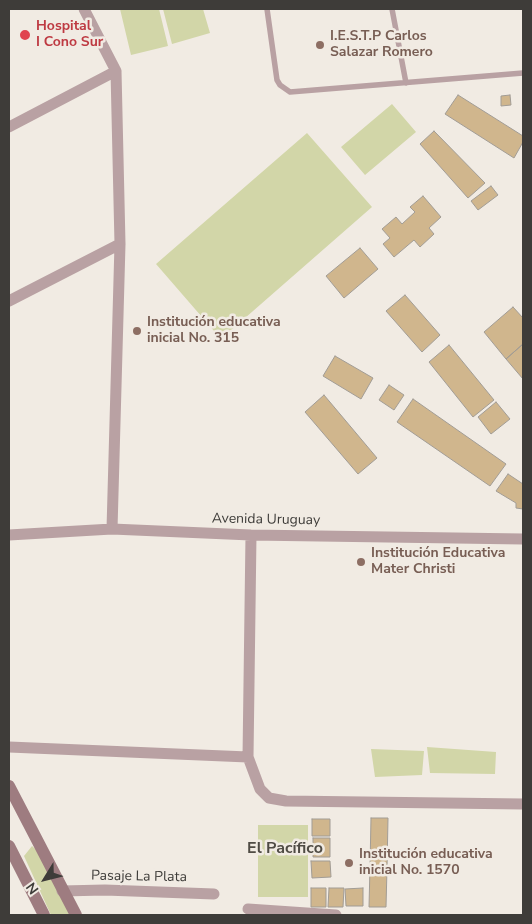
<!DOCTYPE html>
<meta charset="utf-8">
<style>
body{margin:0}
#map{position:relative;width:532px;height:924px;overflow:hidden;background:#f1ebe3;font-family:"Nunito Sans",sans-serif}
canvas{display:block}
.frame{position:absolute;inset:0;border:10px solid #3e3c39;pointer-events:none}
.north{position:absolute;left:20px;top:854px;width:50px;height:50px;-webkit-text-stroke:4px #f1ebe3;paint-order:stroke;rotate:234deg;font-size:14px;font-weight:700;line-height:20px;text-align:center;color:#3e3c39}
.north::after{content:'';display:block;margin:auto;width:18px;height:22px;background:#3e3c39;clip-path:polygon(50% 0,100% 100%,50% 72%,0 100%)}
</style>
<div id="map">
<canvas width="532" height="924"></canvas>
<div class="frame"></div>
<div class="north">N</div>
</div>
<script>
const c = document.querySelector('canvas').getContext('2d');
c.lineJoin = 'round';
function fill(path, color) {
  c.fillStyle = color;
  c.fill(path, 'evenodd');
}
function shape(rows) {
  const path = new Path2D();
  for (const r of rows) {
    path.moveTo(r[0], r[1]);
    for (let i = 2; i < r.length; i += 2) path.lineTo(r[i], r[i + 1]);
  }
  return path;
}
function stroke(path, color, width, dash) {
  c.strokeStyle = color;
  c.lineWidth = width;
  c.lineCap = dash ? 'butt' : 'round';
  c.setLineDash(dash || []);
  c.stroke(path);
}
function label(font, color, halo, rows, align = 'center') {
  c.font = font + ' "Nunito Sans",sans-serif';
  c.lineWidth = 5;
  c.setLineDash([]);
  c.textBaseline = 'middle';
  c.strokeStyle = halo;
  c.fillStyle = color;
  for (const [text, x, y, turn = 0] of rows) {
    c.save();
    c.translate(x, y);
    c.rotate((+turn || 0) * Math.PI / 180);
    c.textAlign = isNaN(turn) ? turn : align;
    if (halo) c.strokeText(text, 0, 0);
    c.fillText(text, 0, 0);
    c.restore();
  }
}
fill(shape([
 [120,9,159,9,168,46,131,55],
 [163,9,203,9,210,33,172,44],
 [392,104,416,132,365,175,341,147],
 [307,133,372,207,221,339,156,264],
 [427,747,496,752,495,774,430,773],
 [371,749,424,751,422,775,375,777],
 [258,825,308,825,308,897,258,897],
 [32,846,44,857,72,915,51,915,24,856]
]), '#d2d6a8');
const building = shape([
 [458,95,523,136,523,142,514,158,445,114,458,95],
 [510,95,511,105,501,106,501,96,510,95],
 [434,131,485,183,468,198,420,144,434,131],
 [491,186,498,195,478,210,471,201,491,186],
 [423,196,441,217,429,228,434,234,420,247,414,240,394,257,383,244,390,238,382,229,396,217,402,224,415,212,410,207,423,196],
 [360,248,378,269,344,298,326,276,360,248],
 [405,295,440,335,422,352,386,311,405,295],
 [513,307,523,318,523,344,506,359,484,332,513,307],
 [523,344,523,379,506,359,523,344],
 [449,345,494,400,473,417,429,362,449,345],
 [335,356,373,378,361,399,323,376,335,356],
 [389,385,404,395,394,410,379,400,389,385],
 [324,395,377,458,358,474,305,412,324,395],
 [413,399,506,464,490,486,397,422,413,399],
 [496,402,510,419,491,434,478,417,496,402],
 [508,474,523,484,523,509,516,508,516,503,496,491,508,474],
 [371,818,388,818,387,868,370,867,371,818],
 [312,819,330,819,330,836,312,836,312,819],
 [313,838,330,838,330,857,313,857,313,838],
 [311,861,330,861,331,877,312,878,311,861],
 [370,867,387,868,386,907,369,907,370,867],
 [311,888,326,888,326,907,311,907,311,888],
 [329,888,344,888,343,907,328,907,329,888],
 [363,888,363,906,346,906,345,889,363,888]
]);
fill(building, '#d0b68d');
stroke(building, '#a19c95', 1);
stroke(shape([
 [267,9,277,80,280,85,290,92,523,73],
 [392,9,406,83]
]), '#b9a1a3', 5.5);
stroke(shape([
 [84,9,116,71,120,244,112,529],
 [9,127,116,71],
 [9,301,120,244],
 [9,535,112,529,251,535,523,539],
 [251,535,248,757,260,789,269,798,286,801,523,804],
 [9,747,248,757],
 [62,891,105,890,214,894],
 [248,909,336,915]
]), '#b9a1a3', 11);
stroke(shape([
 [9,786,76,915],
 [9,846,44,915]
]), '#9e7c80', 12);
for (const [x, y, r, color] of [
 [25,35,6,"#e0444e"],
 [320,45,5,"#8d6e63"],
 [137,331,5,"#8d6e63"],
 [361,562,5,"#8d6e63"],
 [349,863,5,"#8d6e63"]
]) {
  const dot = new Path2D();
  dot.arc(x, y, r, 0, 2 * Math.PI);
  c.fillStyle = color;
  c.fill(dot);
  stroke(dot, '#f1ebe3', 2);
}
label('bold 14px', '#be3a42', '#f1ebe3', [
 ["Hospital",36,27],
 ["I Cono Sur",36,43]
], 'left');
label('bold 14px', '#785e54', '#f1ebe3', [
 ["I.E.S.T.P Carlos",330,37],
 ["Salazar Romero",330,53],
 ["Institución educativa",147,323],
 ["inicial No. 315",147,339],
 ["Institución Educativa",371,554],
 ["Mater Christi",371,570],
 ["Institución educativa",359,855],
 ["inicial No. 1570",359,871]
], 'left');
label('14px', '#3e3c39', '#f1ebe3', [
 ["Avenida Uruguay",266,520,1],
 ["Pasaje La Plata",139,877,1]
]);
label('bold 16px', '#4f4b44', '#f1ebe3', [
 ["El Pacífico",285,849]
]);
</script>
